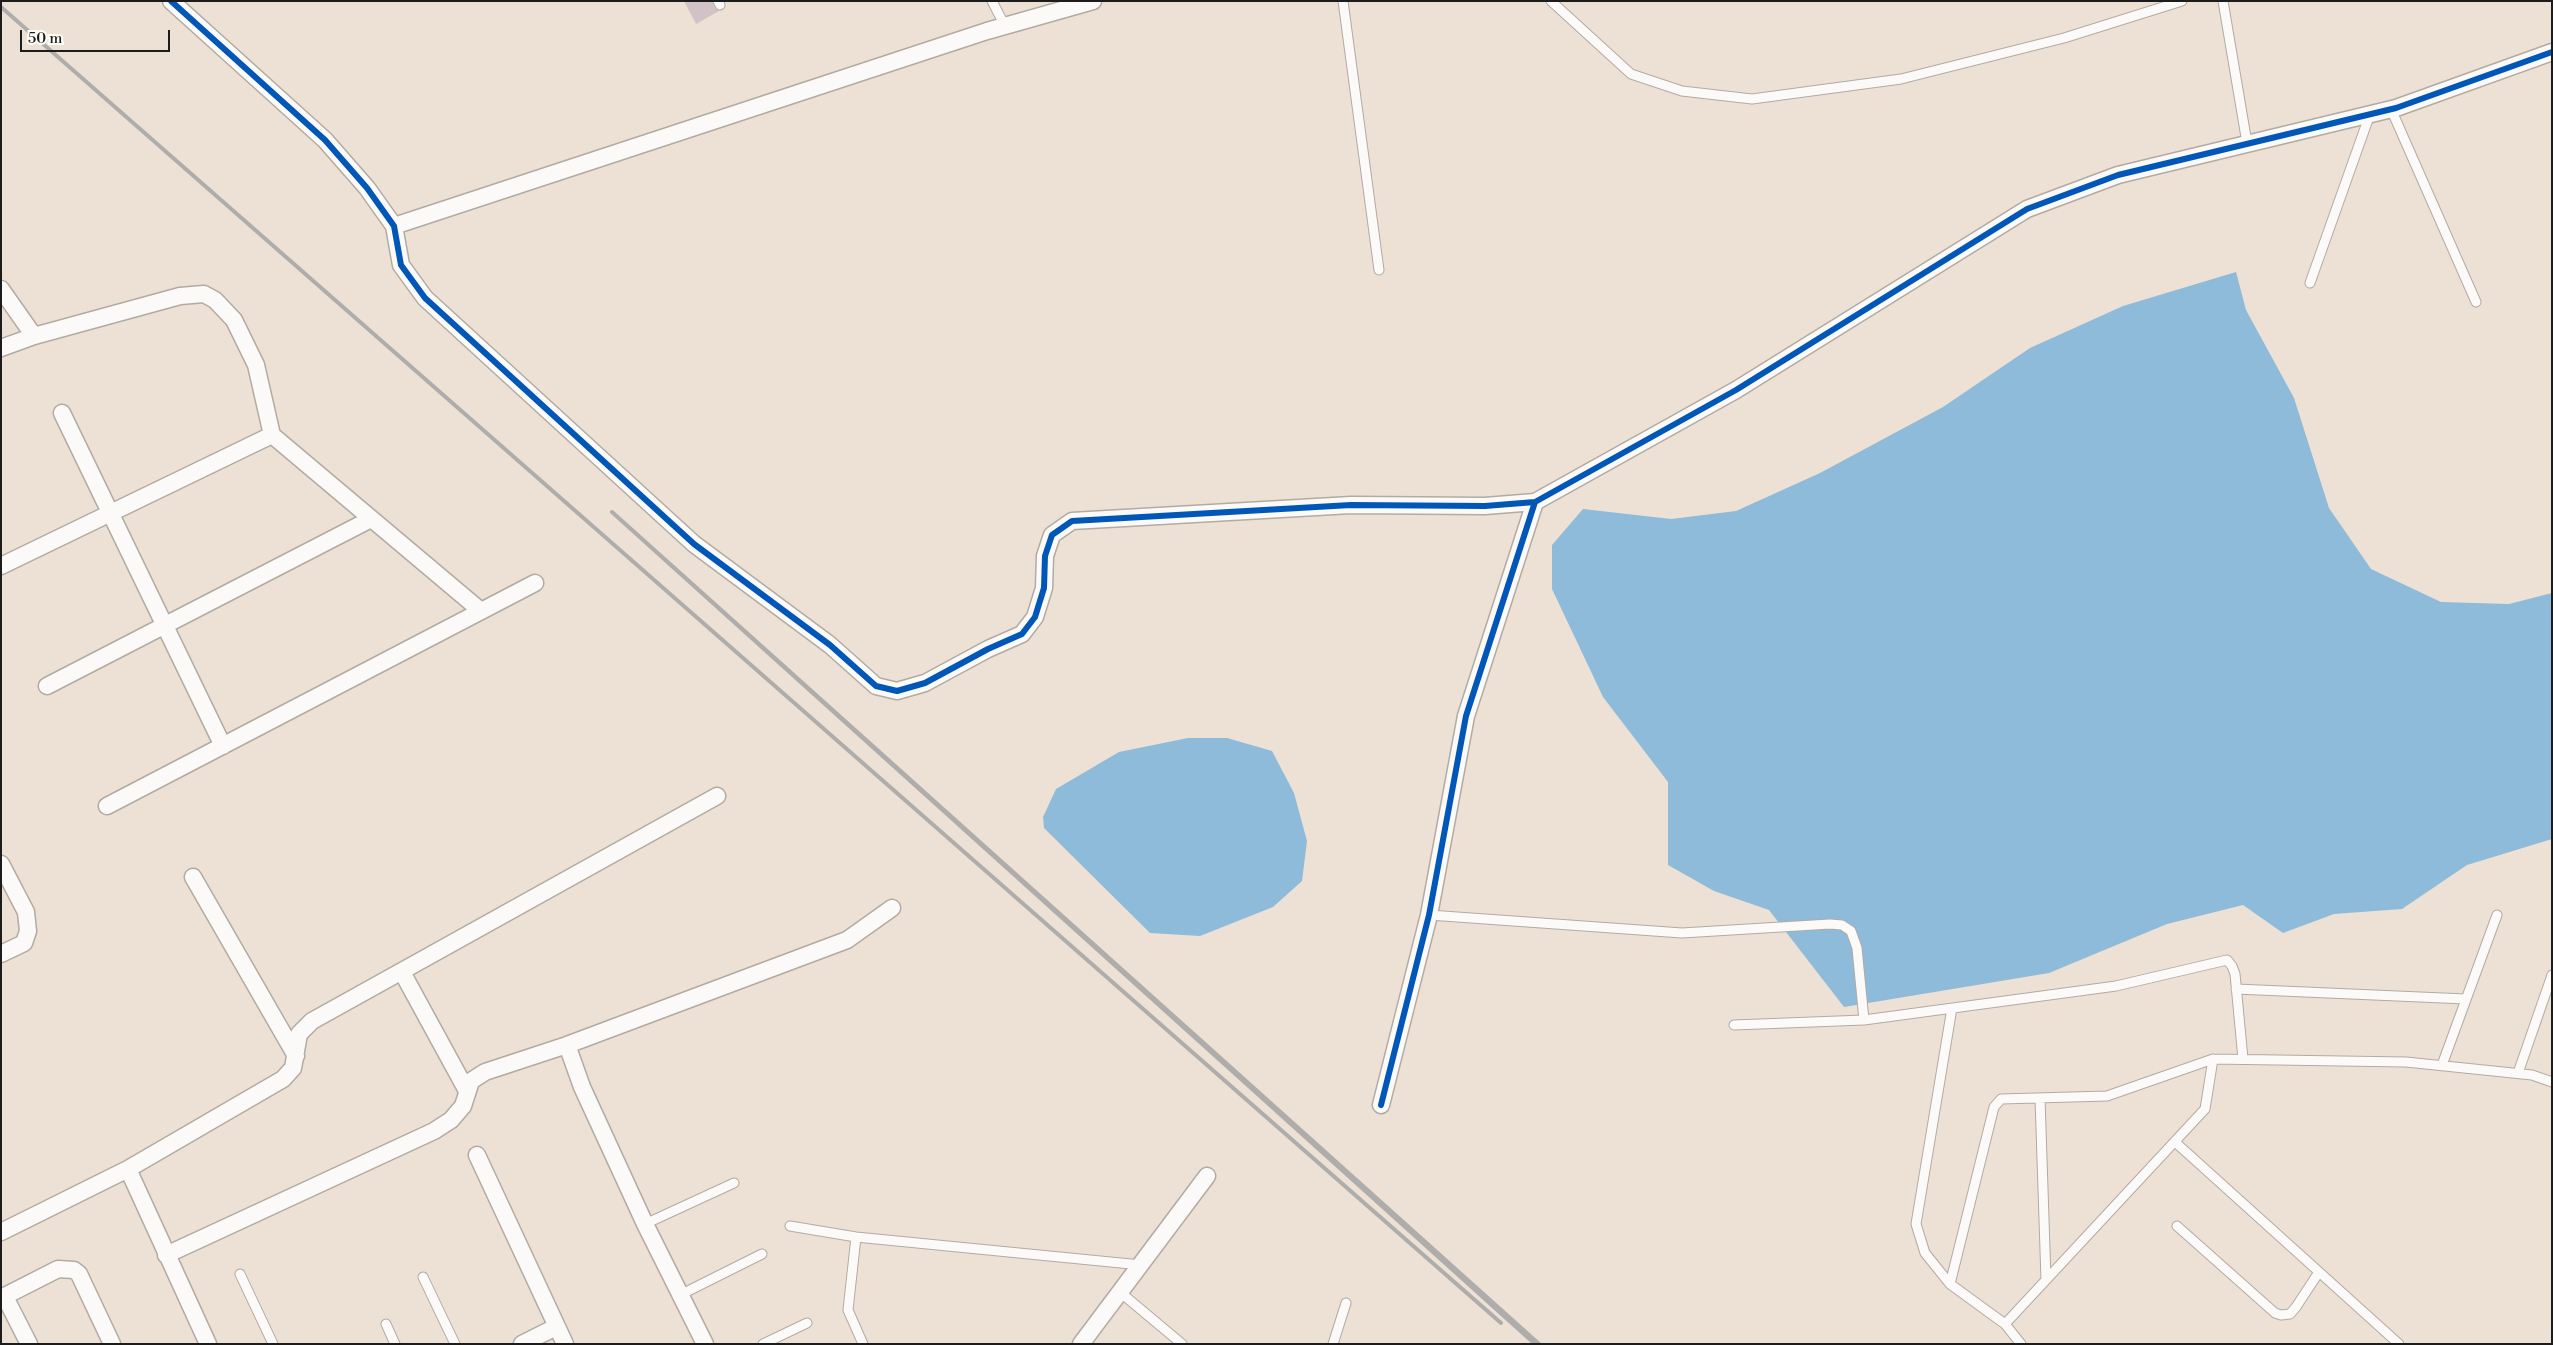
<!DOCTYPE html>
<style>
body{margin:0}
#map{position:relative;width:2553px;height:1345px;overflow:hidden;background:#ece1d4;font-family:"Libre Bodoni",serif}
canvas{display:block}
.frame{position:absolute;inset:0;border:2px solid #1c1c1c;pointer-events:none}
.scale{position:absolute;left:20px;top:30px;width:150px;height:22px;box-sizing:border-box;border:2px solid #1c1c1c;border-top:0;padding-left:6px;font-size:15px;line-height:18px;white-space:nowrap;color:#1c1c1c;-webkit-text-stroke:4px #fdfcf7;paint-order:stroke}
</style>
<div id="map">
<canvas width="2553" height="1345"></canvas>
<div class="frame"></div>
<div class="scale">50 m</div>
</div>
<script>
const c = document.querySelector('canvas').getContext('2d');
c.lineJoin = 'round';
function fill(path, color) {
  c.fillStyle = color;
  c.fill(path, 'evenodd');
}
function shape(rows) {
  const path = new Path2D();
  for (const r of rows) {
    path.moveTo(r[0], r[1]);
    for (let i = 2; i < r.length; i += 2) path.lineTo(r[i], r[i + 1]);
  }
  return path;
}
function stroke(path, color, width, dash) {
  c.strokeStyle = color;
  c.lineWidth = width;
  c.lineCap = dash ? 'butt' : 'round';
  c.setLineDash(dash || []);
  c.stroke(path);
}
fill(shape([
 [2236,272,2246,310,2294,398,2329,508,2371,569,2441,602,2509,604,2552,593,2552,839,2467,865,2402,909,2334,914,2283,933,2243,905,2167,924,2049,973,1844,1007,1769,910,1714,891,1668,865,1668,782,1603,697,1552,589,1552,545,1583,509,1671,519,1736,511,1820,473,1943,407,2030,348,2123,306],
 [1188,738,1227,738,1272,751,1294,793,1307,841,1302,881,1273,907,1200,936,1150,933,1044,828,1043,817,1056,789,1119,752]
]), '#8ebbd9');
fill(shape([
 [684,1,712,1,715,8,719,11,696,24]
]), '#d0c2c5');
const service = shape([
 [718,1,720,5],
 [992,1,1005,26],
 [1343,1,1379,270],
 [1551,1,1631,74,1682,91,1752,99,1901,79,2064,38,2182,1],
 [2223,1,2247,143],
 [2391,109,2476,302],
 [2310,283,2370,114],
 [1429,915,1682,933,1830,924,1842,925,1851,931,1857,948,1864,1020],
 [2236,989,2466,999],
 [1952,1008,1916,1224,1925,1253,1950,1284,2005,1324,2021,1344],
 [1734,1025,1864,1020,2116,986,2227,960,2232,966,2235,974,2243,1059],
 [2442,1065,2497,915],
 [2518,1073,2552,975],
 [2040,1098,2046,1280],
 [2175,1142,2399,1344],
 [645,1224,734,1183],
 [790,1226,856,1237,1141,1265],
 [2177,1226,2275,1313,2281,1315,2290,1314,2296,1307,2319,1272],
 [856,1237,848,1310,863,1344],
 [240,1274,273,1344],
 [423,1277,455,1344],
 [1950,1284,1994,1107,2001,1099,2107,1096,2213,1059,2406,1062,2532,1075,2552,1082],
 [1120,1292,1182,1344],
 [680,1295,762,1254],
 [386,1324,395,1344],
 [2005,1324,2205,1109,2213,1059],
 [763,1344,807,1323],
 [1333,1344,1346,1303]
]);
const minor = shape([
 [171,1,325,140,367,188,394,226,401,265,425,298,694,544,830,645,876,686,897,691,925,683,988,649,1022,634,1035,617,1044,588,1045,556,1052,535,1072,521,1351,505,1485,506,1535,502],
 [394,226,987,31,1093,1],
 [1,289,34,336],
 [1,348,34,336,180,296,204,294,215,300,234,320,256,365,272,435,1,566],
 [62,413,223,746],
 [272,435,481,611],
 [47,686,371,519],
 [107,806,535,583],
 [1,864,26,912,28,931,24,943,1,954],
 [193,877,296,1056],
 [402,972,467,1091],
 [567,1045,582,1087,645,1224,705,1344],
 [1381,1105,1429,915,1466,716,1535,502,1736,390,2027,209,2118,175,2396,108,2552,52],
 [477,1155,565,1344],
 [128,1169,208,1344],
 [1,1232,128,1169,283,1079,293,1068,299,1034,312,1021,717,796],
 [166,1255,434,1131,451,1120,463,1106,471,1081,485,1072,567,1045,847,940,892,908],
 [5,1297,29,1344],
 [1,1298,58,1269,74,1270,79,1274,112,1344],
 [522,1344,556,1327],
 [1081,1344,1207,1176]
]);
stroke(service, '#b2aba2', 11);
stroke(minor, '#b2aba2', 19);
stroke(service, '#fcfaf9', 9);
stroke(minor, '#fcfaf9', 16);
stroke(shape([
 [1,7,1501,1323],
 [1535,1344,612,512,1539,1344]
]), '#afadab', 4);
stroke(shape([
 [171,1,325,140,367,188,394,226,401,265,425,298,694,544,830,645,876,686,897,691,925,683,988,649,1022,634,1035,617,1044,588,1045,556,1052,535,1072,521,1351,505,1485,506,1535,502],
 [1381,1105,1429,915,1466,716,1535,502,1736,390,2027,209,2118,175,2396,108,2552,52]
]), '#0057b8', 6);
</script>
